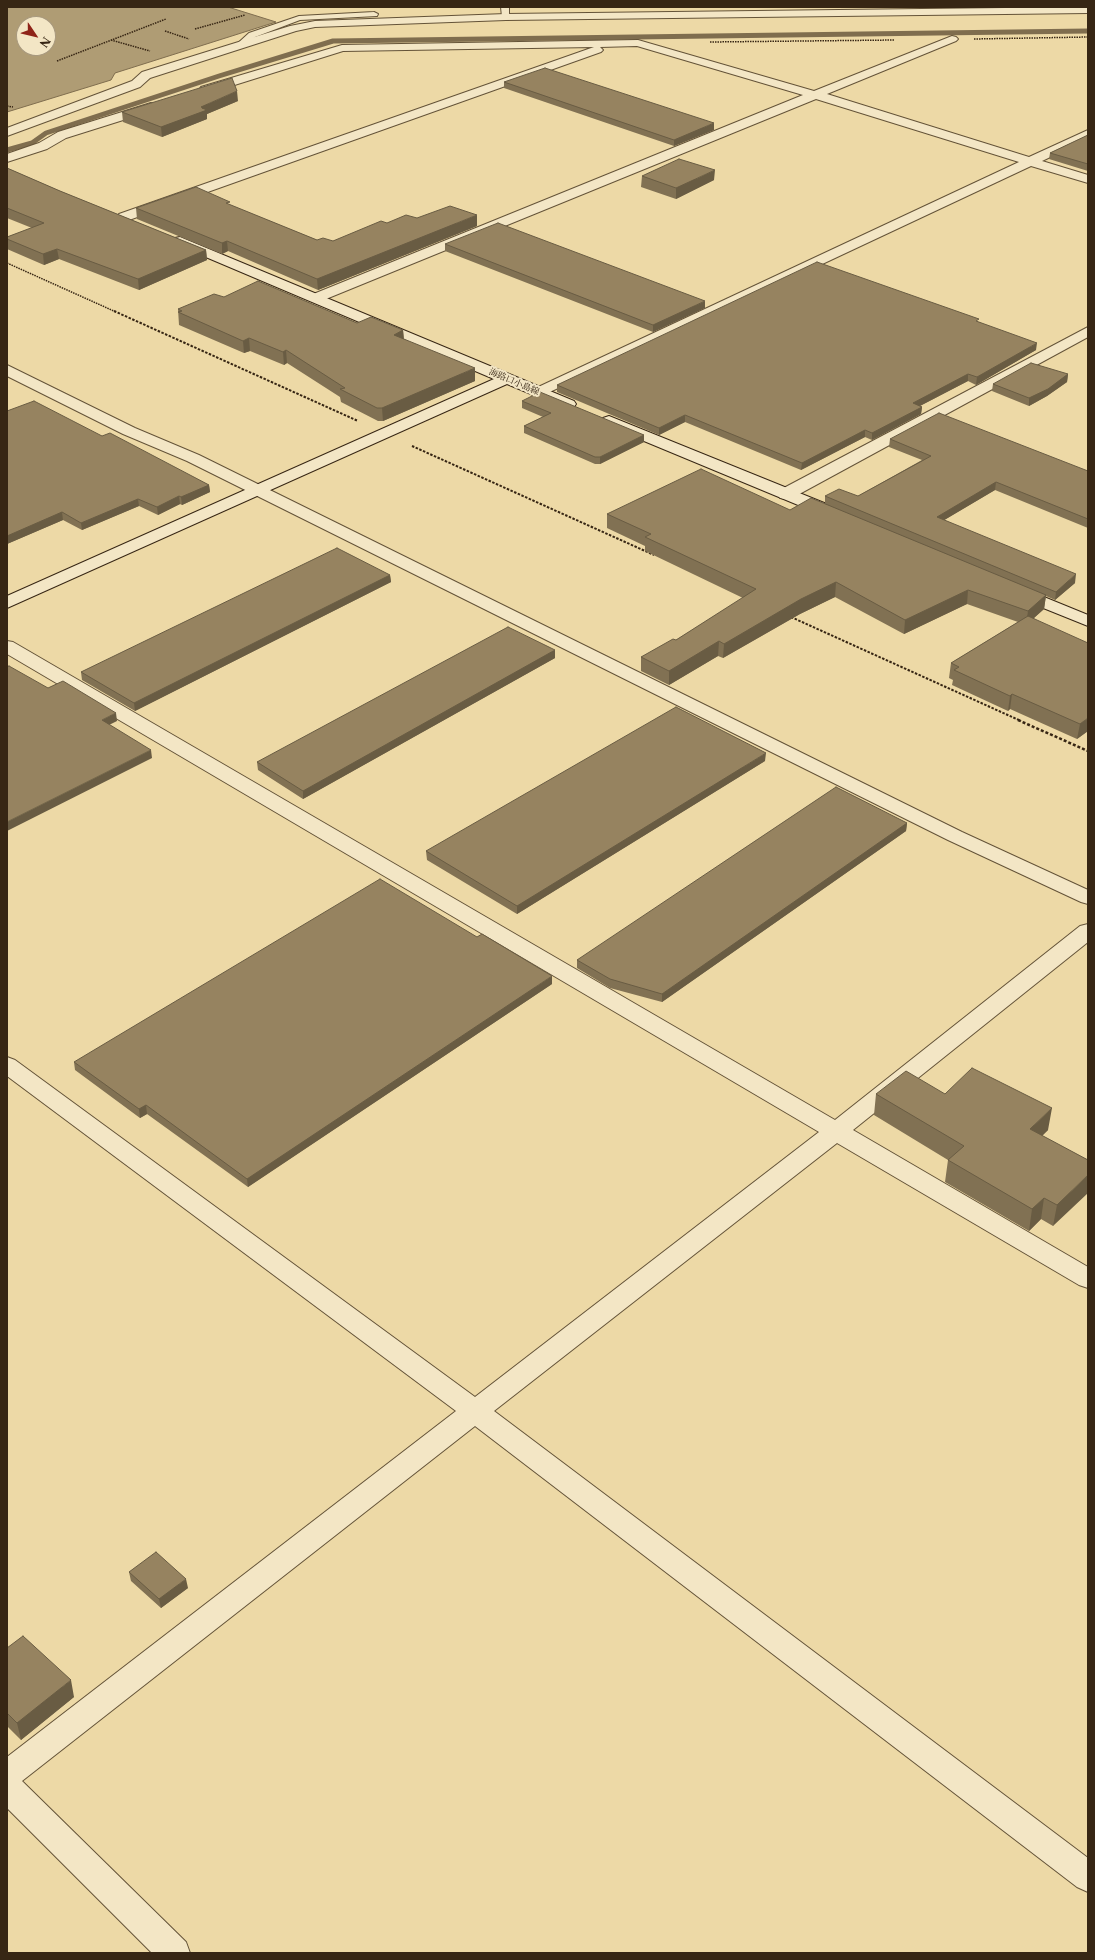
<!DOCTYPE html>
<meta charset="utf-8">
<style>
body{margin:0}
#map{position:relative;width:1095px;height:1960px;overflow:hidden;background:#edd9a6;font-family:"Libre Caslon Text",serif}
canvas{display:block}
.frame{position:absolute;inset:0;border:8px solid #372614;pointer-events:none}
.north{position:absolute;left:16px;top:16px;width:40px;height:40px;box-sizing:border-box;background:#f3e6c5;border:1px solid #a8997e;border-radius:50%;rotate:125deg;font-size:11px;font-weight:700;line-height:16px;text-align:center;color:#372614}
.north::after{content:'';display:block;margin:auto;width:14px;height:18px;background:#8f2418;clip-path:polygon(50% 0,100% 100%,50% 72%,0 100%)}
</style>
<div id="map">
<canvas width="1095" height="1960"></canvas>
<div class="frame"></div>
<div class="north">N</div>
</div>
<script>
const c = document.querySelector('canvas').getContext('2d');
c.lineJoin = 'round';
function fill(path, color) {
  c.fillStyle = color;
  c.fill(path, 'evenodd');
}
function shape(rows) {
  const path = new Path2D();
  for (const r of rows) {
    path.moveTo(r[0], r[1]);
    for (let i = 2; i < r.length; i += 2) path.lineTo(r[i], r[i + 1]);
  }
  return path;
}
function stroke(path, color, width, dash) {
  c.strokeStyle = color;
  c.lineWidth = width;
  c.lineCap = dash ? 'butt' : 'round';
  c.setLineDash(dash || []);
  c.stroke(path);
}
function label(font, color, halo, rows, align = 'center') {
  c.font = font + ' "Libre Caslon Text","Noto Serif JP",serif';
  c.lineWidth = 4;
  c.setLineDash([]);
  c.textBaseline = 'middle';
  c.strokeStyle = halo;
  c.fillStyle = color;
  for (const [text, x, y, turn = 0] of rows) {
    c.save();
    c.translate(x, y);
    c.rotate((+turn || 0) * Math.PI / 180);
    c.textAlign = isNaN(turn) ? turn : align;
    if (halo) c.strokeText(text, 0, 0);
    c.fillText(text, 0, 0);
    c.restore();
  }
}
const water = shape([
 [7,7,228,7,276,22,115,73,111,80,7,112,7,7],
 [24,24,48,24,48,48,24,48,24,24]
]);
fill(water, '#af9c74');
stroke(water, '#7f6d4e', 1);
stroke(shape([
 [7,150,32,143,46,133,219,76,333,41,1088,31]
]), '#7f6d4e', 5);
const lane = shape([
 [501,7,509,7,509,19,502,17,501,7],
 [374,12,378,14,377,16,300,20,255,37,244,46,237,44,249,33,299,16,374,12]
]);
const street = shape([
 [1088,7,1088,13,506,20,315,27,296,31,150,78,140,87,7,136,7,128,132,81,142,72,290,26,315,21,506,14,1088,7],
 [952,36,956,37,958,39,956,41,827,94,1029,157,1088,130,1088,139,1042,161,1088,175,1088,183,1031,166,539,397,534,395,531,392,534,389,1019,162,816,99,321,301,311,301,309,298,311,295,803,95,637,46,600,47,603,50,601,52,129,220,119,220,117,217,119,214,594,47,343,51,209,93,201,93,199,90,201,87,342,45,638,40,814,91,952,36],
 [151,103,155,104,157,107,155,110,66,138,47,149,7,162,7,154,39,143,58,132,151,103],
 [1088,327,1088,337,792,498,786,499,780,498,778,494,780,490,1088,327],
 [7,365,135,428,199,455,962,832,1088,890,1088,904,1081,902,948,840,187,461,123,434,7,376,7,365],
 [7,641,13,642,835,1120,1080,926,1088,924,1088,942,853,1130,1088,1267,1088,1288,1079,1285,837,1143,494,1411,1088,1858,1088,1892,1077,1887,475,1426,22,1781,186,1942,190,1953,152,1953,7,1808,7,1757,456,1411,7,1076,7,1057,15,1060,475,1397,819,1132,7,654,7,641]
]);
const secondary = shape([
 [180,237,574,401,576,404,574,407,562,407,507,384,7,608,7,596,494,379,175,244,173,241,175,238,180,237],
 [609,416,839,509,841,513,839,517,833,518,827,517,603,424,601,421,603,418,609,416],
 [1017,586,1088,615,1088,626,1011,595,1008,591,1011,587,1017,586]
]);
stroke(lane, '#645338', 2);
stroke(street, '#645338', 2);
stroke(secondary, '#372614', 2);
stroke(shape([
 [195,29,245,15],
 [165,31,189,39],
 [974,39,1088,37],
 [111,40,150,51],
 [710,42,895,40],
 [57,61,166,19],
 [7,106,13,107],
 [7,263,116,312]
]), '#372614', 1.5, [1.5, 1]);
stroke(shape([
 [114,311,358,421],
 [412,446,654,555],
 [791,617,1021,721]
]), '#372614', 2, [2.5, 1.5]);
stroke(shape([
 [1018,720,1088,751]
]), '#372614', 2.5, [3, 2]);
fill(lane, '#f3e6c5');
fill(street, '#f3e6c5');
fill(secondary, '#f3e6c5');
fill(shape([
 [504,82,714,130,674,146,504,88],
 [238,101,207,114,207,119,162,137,123,122,122,112],
 [1088,135,1088,171,1049,159,1050,153],
 [7,168,60,191,206,250,207,260,139,290,59,259,44,265,7,249,7,237,32,228,7,218],
 [642,176,714,180,676,199,641,187],
 [230,205,317,240,333,241,387,223,417,218,477,226,318,290,228,251,222,254,137,219,136,208],
 [445,244,705,308,653,332,445,251],
 [224,297,357,323,403,330,404,339,475,381,383,421,378,421,341,402,340,397,287,363,284,365,250,351,244,353,179,325,178,309],
 [979,322,1036,350,976,385,968,381,920,406,922,407,921,414,872,440,865,437,801,470,685,422,659,435,557,392,557,385],
 [1068,374,1067,382,1047,396,1029,406,992,391,993,384],
 [522,401,644,435,644,442,600,464,595,464,524,433,524,426,543,417,522,408],
 [7,411,102,436,209,485,210,492,182,505,180,504,158,515,139,506,82,530,63,520,7,544],
 [890,439,1088,471,1088,528,995,490,944,520,1075,583,1055,600,1046,596,1044,609,1034,618,1088,731,1077,739,1010,709,1008,711,952,685,953,680,949,678,951,663,1018,622,967,604,904,634,835,597,800,614,723,658,718,656,669,685,641,671,641,657,676,640,743,598,645,551,645,546,607,528,607,514,790,510,825,504,825,496,858,496,922,460,889,447],
 [390,575,391,582,135,711,82,680,81,672],
 [555,650,555,658,303,799,258,770,257,762],
 [765,761,517,914,427,860,426,851],
 [907,823,906,831,662,1002,610,988,577,968,577,960],
 [552,984,248,1187,147,1114,140,1118,75,1070,74,1062],
 [876,1094,945,1094,1048,1130,1042,1136,1088,1160,1053,1226,1041,1219,1029,1231,945,1182,948,1160,874,1115],
 [129,1572,188,1588,161,1608,131,1581],
 [7,1648,74,1697,21,1740,7,1726]
]), '#817153');
fill(shape([
 [237,91,238,101,207,114,207,119,162,137,161,127,201,107],
 [714,123,714,130,674,146,674,140],
 [715,170,714,180,676,199,676,188],
 [477,215,477,226,318,290,317,279],
 [227,241,228,251,222,254,222,243],
 [57,249,59,259,44,265,43,254],
 [206,250,207,260,139,290,138,279],
 [705,301,705,308,653,332,653,325],
 [403,330,404,343,394,335],
 [249,338,250,351,244,353,243,341],
 [1037,343,1036,350,976,385,977,377],
 [286,350,287,363,284,365,283,352],
 [475,368,475,381,383,421,382,408],
 [968,374,968,381,912,410,913,403],
 [1068,374,1067,382,1047,396,1029,406,1029,398],
 [922,407,921,414,872,440,872,433],
 [685,415,685,422,659,435,659,428],
 [865,430,865,437,801,470,802,463],
 [644,435,644,442,600,464,600,457],
 [996,482,995,490,936,525,937,517],
 [209,485,210,492,182,505,181,497],
 [179,496,180,504,158,515,157,507],
 [138,499,139,506,82,530,81,523],
 [62,512,63,520,7,544,7,536],
 [1076,574,1075,583,1055,600,1056,592],
 [390,575,391,582,135,711,134,703],
 [836,582,835,597,800,614,723,658,724,644,801,599],
 [968,590,967,604,904,634,905,620],
 [1046,595,1044,609,1026,625,1028,611],
 [719,641,718,656,669,685,669,671],
 [555,650,555,658,303,799,303,791],
 [1012,694,1010,709,1008,711,1010,696],
 [116,713,117,721,103,728,102,720],
 [1088,718,1088,731,1077,739,1080,724],
 [151,750,152,758,7,831,7,822],
 [766,753,765,761,517,914,517,906],
 [907,823,906,831,662,1002,662,994],
 [552,976,552,984,248,1187,247,1179],
 [146,1105,147,1114,140,1118,139,1109],
 [1052,1108,1048,1130,1026,1151,1030,1129],
 [1088,1175,1088,1193,1053,1226,1057,1205],
 [1044,1198,1041,1219,1029,1231,1032,1209],
 [186,1579,188,1588,161,1608,159,1599],
 [71,1680,74,1697,21,1740,17,1723]
]), '#695c43');
const building = shape([
 [545,68,714,123,674,140,504,82,545,68],
 [232,78,237,91,201,107,204,108,202,108,207,110,161,127,122,112,232,78],
 [1088,135,1088,164,1050,153,1088,135],
 [679,159,715,170,676,188,642,176,679,159],
 [7,168,60,191,206,250,138,279,57,249,43,254,7,239,7,237,44,223,7,208,7,168],
 [196,187,230,202,226,203,317,240,323,238,333,241,381,221,387,223,406,215,417,218,450,206,477,215,317,279,227,241,222,243,136,208,196,187],
 [498,223,705,301,653,325,445,244,498,223],
 [817,262,979,319,976,321,1037,343,977,377,968,374,913,403,922,407,872,433,865,430,802,463,685,415,659,428,557,385,817,262],
 [258,281,357,323,371,317,403,330,394,335,475,368,382,408,377,408,340,389,345,388,286,350,283,352,249,338,243,341,178,312,182,311,178,309,214,294,224,297,258,281],
 [1031,363,1068,374,1048,389,1029,398,993,384,1031,363],
 [540,392,644,435,600,457,595,457,524,426,551,413,522,401,540,392],
 [34,401,102,436,110,433,209,485,181,497,179,496,157,507,138,499,81,523,62,512,7,536,7,411,34,401],
 [939,413,1088,471,1088,519,996,482,937,517,1076,574,1056,592,825,496,839,489,858,496,931,456,890,439,939,413],
 [701,469,790,510,811,498,1046,595,1028,611,968,590,905,620,836,582,801,599,724,644,719,641,669,671,641,657,673,639,676,640,756,589,645,537,651,534,607,514,701,469],
 [337,548,390,575,134,703,81,672,337,548],
 [1028,616,1088,643,1088,718,1080,724,1012,694,1010,696,954,670,959,667,951,663,1028,616],
 [508,627,555,650,303,791,257,762,508,627],
 [9,666,48,688,63,681,116,713,102,720,151,750,7,822,7,667,9,666],
 [676,707,766,753,517,906,426,851,676,707],
 [836,787,907,823,662,994,610,979,577,960,836,787],
 [380,879,477,937,482,934,552,976,247,1179,146,1105,139,1109,74,1062,380,879],
 [972,1068,1052,1108,1030,1129,1088,1160,1088,1175,1057,1205,1044,1198,1032,1209,948,1160,964,1146,876,1094,906,1071,945,1094,972,1068],
 [156,1552,186,1579,159,1599,129,1572,156,1552],
 [23,1636,71,1680,17,1723,7,1713,7,1648,23,1636]
]);
fill(building, '#968360');
stroke(building, '#695c43', 1);
label('9px', '#372614', '#f3e6c5', [
 ["海路口小島線",514,382,23]
]);
</script>
